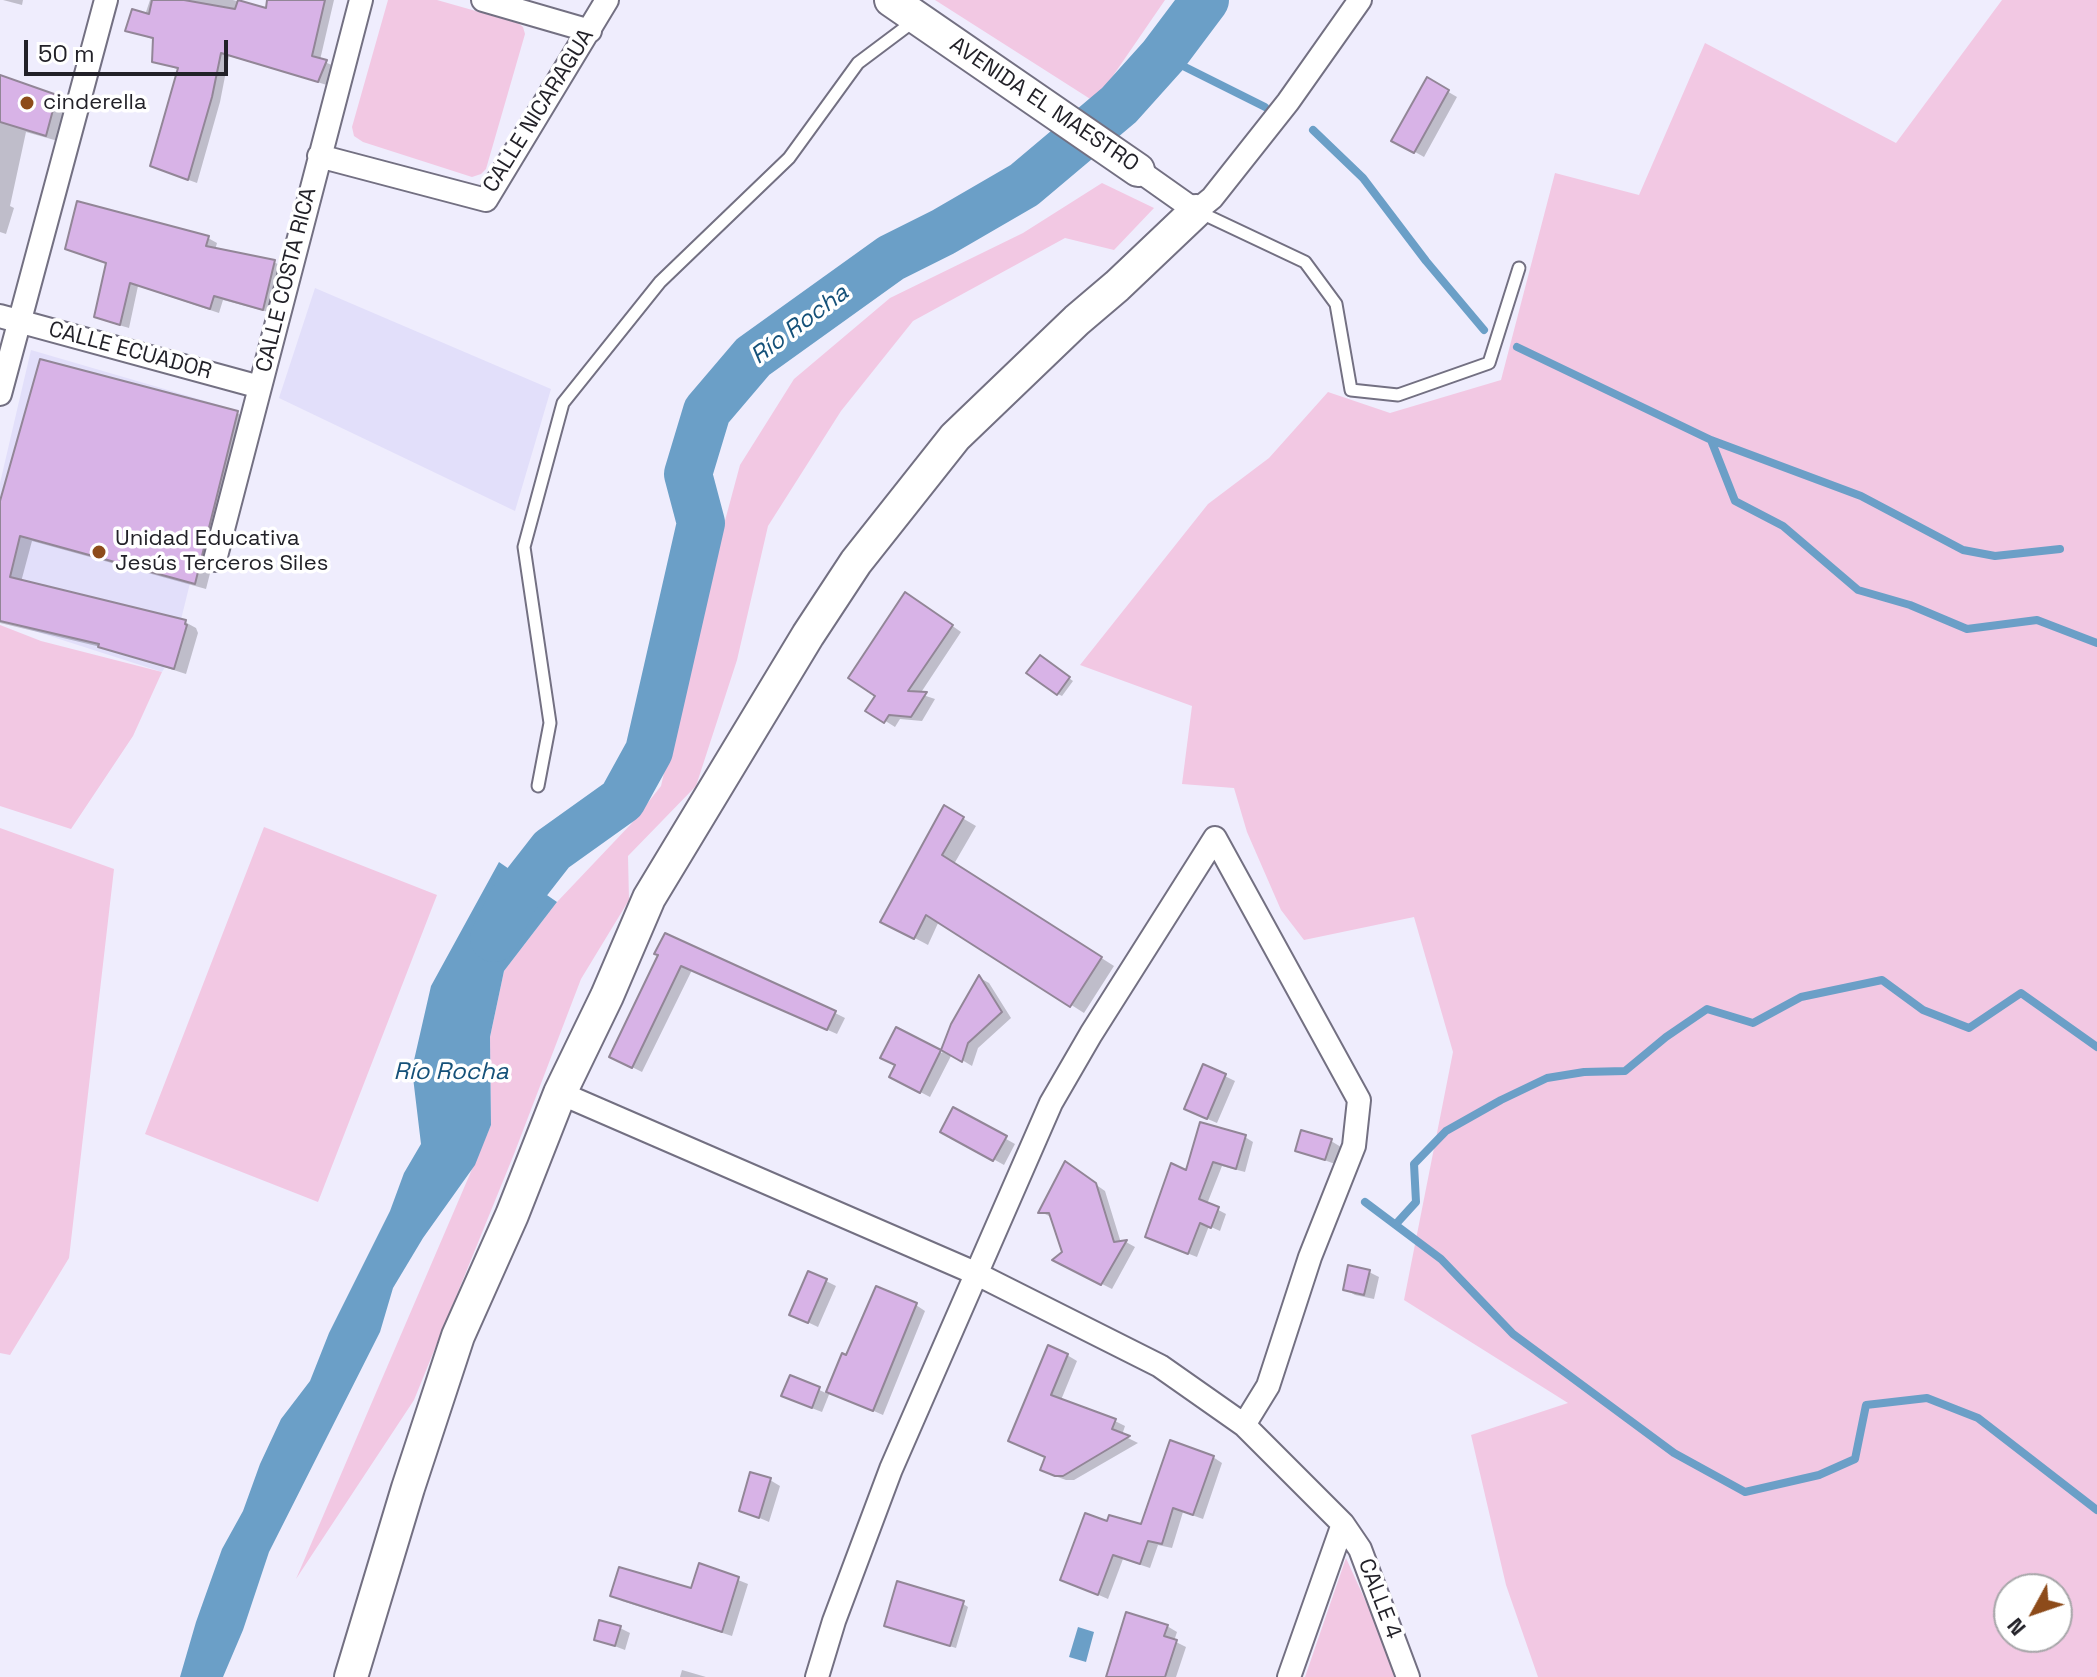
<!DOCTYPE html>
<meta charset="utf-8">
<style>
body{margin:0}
#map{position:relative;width:2097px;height:1677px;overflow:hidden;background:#efedfd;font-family:"Space Grotesk",sans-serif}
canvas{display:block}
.north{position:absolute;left:1993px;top:1573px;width:80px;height:80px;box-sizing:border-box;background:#fff;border:2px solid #a7a6a9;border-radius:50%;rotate:230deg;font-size:22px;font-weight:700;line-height:32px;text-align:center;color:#222128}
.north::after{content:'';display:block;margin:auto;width:28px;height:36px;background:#8d4b1a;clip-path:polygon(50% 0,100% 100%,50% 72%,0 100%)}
.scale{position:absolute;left:24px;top:40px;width:204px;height:36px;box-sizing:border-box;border:4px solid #222128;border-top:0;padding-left:10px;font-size:24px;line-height:28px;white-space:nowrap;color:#222128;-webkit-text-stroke:6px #fff;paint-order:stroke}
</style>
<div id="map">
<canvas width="2097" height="1677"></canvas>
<div class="north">N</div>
<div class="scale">50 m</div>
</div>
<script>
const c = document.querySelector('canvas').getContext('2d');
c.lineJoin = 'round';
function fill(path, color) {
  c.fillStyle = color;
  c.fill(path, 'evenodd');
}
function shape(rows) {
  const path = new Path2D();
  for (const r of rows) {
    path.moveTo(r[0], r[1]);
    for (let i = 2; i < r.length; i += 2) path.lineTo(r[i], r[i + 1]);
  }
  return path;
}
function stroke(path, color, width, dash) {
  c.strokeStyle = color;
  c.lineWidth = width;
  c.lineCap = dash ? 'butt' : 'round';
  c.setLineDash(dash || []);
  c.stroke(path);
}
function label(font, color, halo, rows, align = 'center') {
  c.font = font + ' "Space Grotesk",sans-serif';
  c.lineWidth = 7;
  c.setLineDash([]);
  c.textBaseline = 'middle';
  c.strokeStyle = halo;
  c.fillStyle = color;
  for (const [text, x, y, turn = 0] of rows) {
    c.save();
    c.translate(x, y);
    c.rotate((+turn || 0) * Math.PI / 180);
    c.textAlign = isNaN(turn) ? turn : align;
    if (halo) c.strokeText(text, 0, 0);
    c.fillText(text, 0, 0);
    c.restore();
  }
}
fill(shape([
 [315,288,551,389,515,511,279,398],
 [31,350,233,409,172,656,162,672,0,620,0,483]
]), '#e2dffa');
fill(shape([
 [388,0,437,0,518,23,523,27,525,34,486,169,481,174,472,177,363,142,354,136,352,127],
 [935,0,1165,0,1095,102],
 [2002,0,2097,0,2097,1677,1538,1677,1506,1585,1471,1435,1568,1403,1404,1300,1453,1052,1414,917,1304,940,1281,910,1247,832,1234,788,1182,784,1192,706,1080,665,1208,504,1269,458,1328,392,1390,413,1501,380,1555,173,1639,195,1705,43,1896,143],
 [2009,1589,2057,1589,2057,1637,2009,1637],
 [1102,183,1154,208,1114,250,1065,238,913,321,841,411,768,526,737,660,696,786,628,856,629,900,581,979,514,1154,414,1400,296,1579,491,1125,490,1037,504,971,557,902,631,824,661,786,702,606,740,465,794,379,890,298,1023,233],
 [0,625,41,641,162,672,133,736,71,829,0,806],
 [264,827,437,895,318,1202,145,1134],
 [0,828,114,869,69,1258,10,1355,0,1353],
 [1346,1558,1376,1624,1395,1677,1305,1677]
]), '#f2c8e3');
fill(shape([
 [499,862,557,902,504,971,490,1037,491,1125,475,1165,423,1238,393,1288,380,1332,269,1552,243,1630,223,1677,180,1677,196,1622,222,1549,243,1511,260,1464,281,1419,310,1381,329,1333,390,1211,404,1173,421,1144,412,1069,431,986],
 [1078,1627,1094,1632,1086,1662,1069,1657]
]), '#6b9fc7');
fill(shape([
 [3,0,23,0,22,5],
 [150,0,233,0,268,10,269,0,334,0,320,60,334,66,327,85,229,56,220,102,197,183,161,170,180,70,154,61,155,40,127,30,145,15],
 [0,77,56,97,68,104,58,141,26,132,10,206,14,208,6,234,0,232],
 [1428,80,1457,97,1424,157,1394,140],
 [208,238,217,243,215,250,274,262,283,267,272,313,223,300,219,313,138,286,129,328,105,321,96,316,108,264,67,248],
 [42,361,237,413,249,420,206,589,32,541,21,582,185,622,196,628,198,633,186,674,105,648,0,623,0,508],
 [916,600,961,632,920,694,935,699,922,721,900,719,895,727,868,710,878,695],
 [1044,660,1073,681,1062,696,1058,694],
 [945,808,976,826,954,864,1114,966,1084,1013,939,921,928,945,896,928],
 [661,955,835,1013,845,1018,837,1034,692,970,642,1072,622,1062],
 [980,978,989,983,1011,1018,978,1048,972,1066,952,1054,930,1097,901,1082,897,1065,897,1030,942,1053,952,1025],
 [1204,1066,1235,1081,1217,1123,1196,1114],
 [954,1110,1015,1144,1004,1165,943,1131],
 [1245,1137,1253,1142,1245,1172,1222,1166,1207,1204,1226,1214,1220,1231,1209,1226,1197,1257,1156,1241,1188,1173],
 [1331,1141,1341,1147,1335,1164,1297,1150],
 [1075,1170,1105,1191,1121,1243,1126,1242,1135,1247,1112,1289,1064,1265,1064,1252,1053,1218,1041,1212],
 [1369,1272,1379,1277,1374,1299,1355,1295,1345,1289],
 [826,1281,836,1286,818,1327,801,1319],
 [916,1305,925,1311,883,1415,830,1392,822,1412,793,1401,791,1377,828,1394,843,1356,847,1357],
 [1067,1355,1077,1361,1061,1400,1115,1421,1125,1426,1122,1435,1138,1443,1074,1480,1066,1480,1052,1475,1047,1457,1021,1445],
 [1213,1457,1222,1463,1203,1519,1183,1512,1172,1548,1158,1545,1150,1568,1123,1559,1108,1599,1062,1579,1108,1524,1142,1526],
 [770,1480,780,1486,769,1522,741,1510],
 [701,1565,748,1584,732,1636,622,1601,612,1595,692,1590],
 [959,1601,968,1607,956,1648,896,1630,886,1625],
 [1167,1626,1177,1632,1174,1641,1186,1647,1176,1677,1111,1677],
 [620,1628,630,1633,625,1650,596,1639],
 [682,1670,706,1677,680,1677]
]), '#0003');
stroke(shape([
 [1163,56,1265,107],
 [1313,130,1363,178,1426,261,1484,330],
 [1517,347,1711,440,1735,501,1783,526,1858,590,1910,605,1967,629,2037,620,2097,643],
 [1711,440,1861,496,1963,550,1995,556,2060,549],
 [1365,1202,1441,1259,1513,1334,1674,1453,1745,1492,1819,1475,1855,1459,1866,1405,1927,1398,1978,1418,2097,1510],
 [1396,1224,1416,1202,1414,1164,1446,1131,1501,1100,1547,1078,1584,1072,1625,1071,1666,1037,1707,1009,1753,1023,1801,997,1882,980,1923,1010,1969,1028,2021,993,2097,1047]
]), '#6b9fc7', 8);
stroke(shape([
 [494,938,513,900,552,850,622,800,649,751,701,523,688,474,707,411,753,357,891,258,943,232,1024,185,1119,105,1163,56,1205,0]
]), '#6b9fc7', 48);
const building = shape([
 [152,0,184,0,235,9,238,0,266,8,267,0,325,0,312,56,327,60,318,82,221,53,212,97,188,180,150,166,178,68,152,62,153,38,125,31,132,9,149,14,152,0],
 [0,75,57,95,46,136,0,122,0,75],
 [1427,77,1449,90,1414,153,1391,141,1427,77],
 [77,201,209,236,206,246,275,260,263,310,214,296,210,309,130,283,120,325,94,317,106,263,65,249,77,201],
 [40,359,238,411,195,584,20,536,10,577,186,620,185,624,187,625,174,669,98,647,99,644,0,621,0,501,40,359],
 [905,592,953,625,908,691,927,692,911,717,889,715,884,723,865,711,875,696,848,678,905,592],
 [1040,655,1070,677,1057,695,1026,673,1040,655],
 [944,805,964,817,942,855,1102,957,1070,1007,926,915,914,939,880,922,944,805],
 [665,933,836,1011,827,1030,681,966,632,1068,609,1057,658,955,654,954,665,933],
 [979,975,1002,1012,968,1043,962,1062,941,1050,951,1024,979,975],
 [896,1027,941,1050,920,1093,889,1077,895,1065,880,1058,896,1027],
 [1203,1064,1226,1074,1207,1119,1184,1109,1203,1064],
 [953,1107,1007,1136,993,1161,940,1132,953,1107],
 [1200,1122,1246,1135,1236,1169,1213,1162,1199,1199,1219,1207,1211,1228,1200,1223,1188,1254,1145,1237,1171,1163,1186,1170,1200,1122],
 [1301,1130,1332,1139,1325,1160,1295,1151,1301,1130],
 [1065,1161,1096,1183,1114,1242,1127,1240,1101,1285,1052,1260,1062,1252,1049,1213,1038,1213,1065,1161],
 [1348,1265,1370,1270,1364,1295,1343,1290,1348,1265],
 [808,1271,827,1279,808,1323,789,1315,808,1271],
 [876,1286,917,1303,873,1411,826,1392,842,1353,846,1355,876,1286],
 [1048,1345,1068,1354,1051,1395,1116,1419,1112,1429,1130,1436,1063,1476,1055,1476,1040,1470,1045,1457,1008,1441,1048,1345],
 [790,1375,820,1387,812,1408,781,1396,790,1375],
 [1170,1440,1214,1456,1193,1515,1173,1508,1162,1544,1148,1541,1140,1564,1113,1555,1098,1595,1060,1580,1085,1513,1107,1521,1109,1515,1141,1524,1170,1440],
 [750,1472,771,1478,759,1518,739,1511,750,1472],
 [699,1563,739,1577,722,1632,610,1596,619,1567,691,1588,699,1563],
 [897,1581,964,1601,950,1646,884,1626,897,1581],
 [1126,1612,1168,1625,1164,1636,1177,1640,1165,1677,1106,1677,1126,1612],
 [599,1620,621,1626,615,1646,594,1640,599,1620]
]);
fill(building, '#d8b3e7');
stroke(building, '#928697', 2);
const lane = shape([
 [1197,211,1305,262,1336,304,1351,390,1398,395,1489,363,1519,268],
 [538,786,550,723,524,547,563,403,660,282,789,158,858,63,914,21]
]);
const street = shape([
 [483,0,590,31],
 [319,156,486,200,607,0],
 [1138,170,1196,211,1212,198,1288,102,1360,0],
 [0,316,260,387],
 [0,394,106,0],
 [215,560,361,0],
 [560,1093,975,1273,1160,1366,1244,1425,1343,1524,1360,1549,1408,1677],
 [817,1677,834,1621,891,1469,1051,1103,1091,1034,1215,838,1359,1100,1354,1146,1310,1257,1268,1386,1244,1425],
 [1289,1677,1343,1524]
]);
const secondary = shape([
 [891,0,1138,170],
 [351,1677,408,1488,458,1336,512,1215,560,1093,607,996,649,898,808,635,856,562,955,437,1077,320,1117,286,1196,211]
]);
stroke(lane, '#737082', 15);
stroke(street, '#737082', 26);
stroke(secondary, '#737082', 36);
stroke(lane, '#fff', 11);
stroke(street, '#fff', 22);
stroke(secondary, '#fff', 32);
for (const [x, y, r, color] of [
 [27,103,8,"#8d4b1a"],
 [99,552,8,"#8d4b1a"]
]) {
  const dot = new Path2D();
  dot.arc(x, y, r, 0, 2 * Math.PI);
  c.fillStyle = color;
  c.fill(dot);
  stroke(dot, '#fff', 3);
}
label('22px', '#222128', '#fff', [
 ["cinderella",43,103],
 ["Unidad Educativa",115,539],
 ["Jesús Terceros Siles",115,564]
], 'left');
label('22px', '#222128', '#fff', [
 ["AVENIDA EL MAESTRO",1044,105,34],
 ["CALLE NICARAGUA",539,111,-58],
 ["CALLE COSTA RICA",287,280,-76],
 ["CALLE ECUADOR",130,351,15],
 ["CALLE 4",1379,1599,69]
]);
label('italic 24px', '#155179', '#fff', [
 ["Río Rocha",800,325,-37],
 ["Río Rocha",451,1072]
]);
</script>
